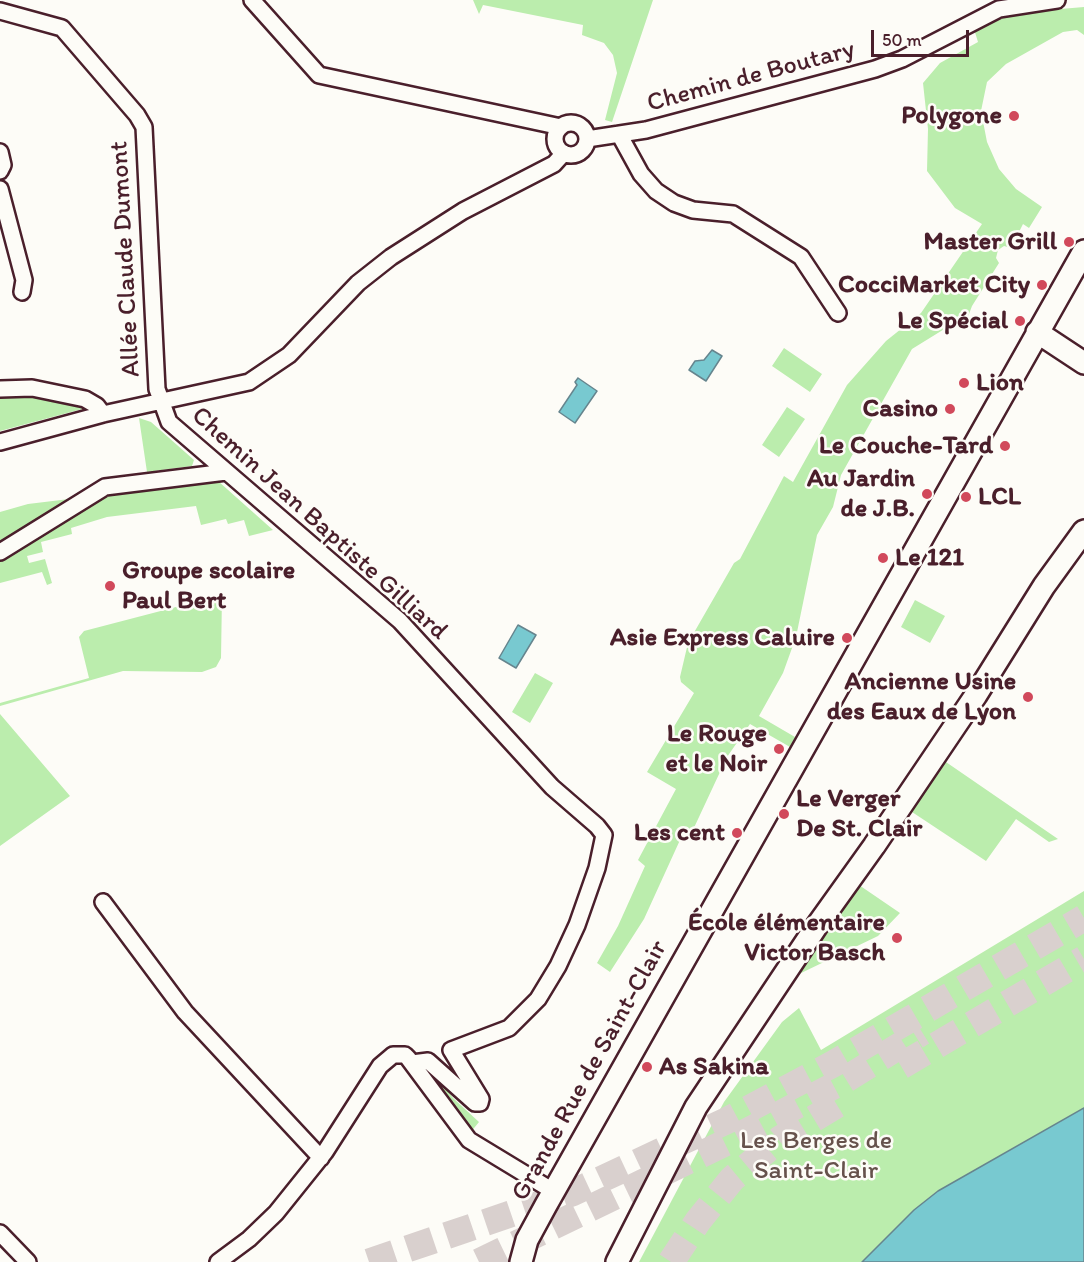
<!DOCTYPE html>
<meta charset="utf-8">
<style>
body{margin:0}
#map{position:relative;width:1084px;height:1262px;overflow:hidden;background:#fdfcf7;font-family:Itim,sans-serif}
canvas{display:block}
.scale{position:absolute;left:871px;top:30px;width:98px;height:27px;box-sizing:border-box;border:3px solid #4a1f2b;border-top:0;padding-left:8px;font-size:18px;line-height:21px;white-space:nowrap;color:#4a1f2b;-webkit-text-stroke:4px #fdfcf7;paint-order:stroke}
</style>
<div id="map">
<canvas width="1084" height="1262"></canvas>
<div class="scale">50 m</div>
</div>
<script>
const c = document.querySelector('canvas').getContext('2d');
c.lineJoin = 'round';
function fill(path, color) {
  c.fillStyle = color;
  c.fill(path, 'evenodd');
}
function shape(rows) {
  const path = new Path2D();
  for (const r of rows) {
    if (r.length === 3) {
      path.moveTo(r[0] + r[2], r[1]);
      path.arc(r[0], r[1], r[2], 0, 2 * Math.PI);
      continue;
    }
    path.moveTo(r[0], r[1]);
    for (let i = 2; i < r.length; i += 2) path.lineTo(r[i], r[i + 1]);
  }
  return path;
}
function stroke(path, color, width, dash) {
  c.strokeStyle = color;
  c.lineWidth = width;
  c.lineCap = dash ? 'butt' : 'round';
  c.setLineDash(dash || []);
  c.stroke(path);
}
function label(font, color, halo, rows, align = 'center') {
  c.font = font + ' Itim,sans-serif';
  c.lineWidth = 5;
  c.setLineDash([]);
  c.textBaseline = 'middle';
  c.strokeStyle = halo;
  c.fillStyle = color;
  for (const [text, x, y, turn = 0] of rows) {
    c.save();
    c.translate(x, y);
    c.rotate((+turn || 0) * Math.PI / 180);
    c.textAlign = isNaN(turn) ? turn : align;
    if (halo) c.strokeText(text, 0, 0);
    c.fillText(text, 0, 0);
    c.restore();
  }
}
fill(shape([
 [473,0,653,0,612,122,605,120,617,73,613,55,604,43,582,35,583,25,483,5,479,14],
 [1084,7,1084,35,1077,30,1063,32,1006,64,987,82,981,111,987,142,999,169,1016,189,1042,207,1029,228,1023,224,1011,248,1004,246,998,250,996,258,999,263,972,306,966,322,963,320,946,328,912,349,841,475,833,507,817,535,796,637,783,673,759,716,795,737,790,747,750,724,727,757,692,832,687,829,680,840,644,919,610,972,597,963,618,926,645,866,638,860,676,789,647,772,694,693,681,682,680,677,688,643,734,563,740,559,784,476,793,482,847,385,886,341,921,313,982,224,955,208,927,171,928,129,923,83,940,63,978,42,974,29,1014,13],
 [784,348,822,374,810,392,772,366],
 [10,393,26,394,85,405,86,408,0,431,0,397],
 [787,407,805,419,779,457,762,445],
 [139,418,151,422,194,460,192,466,147,472],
 [218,481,273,530,249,536,244,520,228,524,226,519,201,525,196,506,107,517,71,528,72,534,41,542,43,552,27,556,29,563,45,559,52,583,47,585,42,572,0,583,0,512,28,504],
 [222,595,221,658,216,667,202,672,123,671,0,706,0,703,89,678,79,637,84,631],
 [915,600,945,616,930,643,901,627],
 [535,673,553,683,530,723,512,712],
 [0,714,70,796,0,846],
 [943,760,1058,839,1049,842,1016,819,986,861,909,810],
 [859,885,900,913,878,936,797,975],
 [1084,891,1084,1108,938,1191,914,1210,862,1262,639,1262,724,1102,782,1022,799,1008,821,1050],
 [428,1066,453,1098,479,1122,470,1133,424,1068]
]), '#bbedad');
const water = shape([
 [712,350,722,356,706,381,689,370,695,361,704,360,712,350],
 [578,378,597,391,575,423,559,412,577,385,575,382,578,378],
 [518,625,536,635,516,668,499,658,518,625],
 [1084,1108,1084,1262,862,1262,914,1210,938,1191,1084,1108]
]);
fill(water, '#78c9d0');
stroke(water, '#66858e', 1.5);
stroke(shape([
 [901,1066,1084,959],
 [369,1262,572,1193,726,1121,833,1064,1084,918],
 [479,1262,733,1139,843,1081,922,1032],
 [671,1262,698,1221,732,1179,780,1139,848,1098]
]), '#d9d0ce', 27, [27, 14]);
const street = shape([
 [252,0,319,75,561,127],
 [0,11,62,28,137,115,144,127,157,389,169,422,400,621,552,787,597,826,604,835,597,868,577,925,558,966,538,999,509,1028,451,1050,481,1099,480,1103,475,1103,428,1061,412,1063],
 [571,139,16],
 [619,134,641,174,656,191,674,203,693,210,733,214,801,257,838,313],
 [587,139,646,130,875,69,902,59,999,9,1057,0],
 [0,152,3,165,0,171],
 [0,189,24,280,22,292],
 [0,389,32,388,85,399,97,406,103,414],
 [0,442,103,414,249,382,289,355,358,283,391,257,463,211,554,164,564,153],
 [0,552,105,487,226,472],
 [103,902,185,1012,321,1158],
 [0,1233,28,1262],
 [218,1262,249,1239,276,1213,325,1152,380,1066,393,1055,405,1055,408,1058,469,1140,553,1191]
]);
const secondary = shape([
 [1037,332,1084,363],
 [521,1262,527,1240,546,1205,1084,251],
 [617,1262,696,1107,816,927,874,846,976,695,1044,586,1084,531]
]);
stroke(street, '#4a1f2b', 20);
stroke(secondary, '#4a1f2b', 26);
stroke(street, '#fdfcf7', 15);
stroke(secondary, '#fdfcf7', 21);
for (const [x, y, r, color] of [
 [1014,116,6,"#d1495b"],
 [1069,242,6,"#d1495b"],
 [1042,285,6,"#d1495b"],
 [1020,321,6,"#d1495b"],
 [964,383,6,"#d1495b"],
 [950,409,6,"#d1495b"],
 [1005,446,6,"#d1495b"],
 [927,494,6,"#d1495b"],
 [966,497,6,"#d1495b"],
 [883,558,6,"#d1495b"],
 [110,586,6,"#d1495b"],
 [847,638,6,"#d1495b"],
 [1028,697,6,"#d1495b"],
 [779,749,6,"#d1495b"],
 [784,814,6,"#d1495b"],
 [737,833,6,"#d1495b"],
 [897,938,6,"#d1495b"],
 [647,1067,6,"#d1495b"]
]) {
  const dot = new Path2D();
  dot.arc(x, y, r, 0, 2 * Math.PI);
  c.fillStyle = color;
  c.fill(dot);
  stroke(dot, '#fdfcf7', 2);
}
label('26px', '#4a1f2b', '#fdfcf7', [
 ["Chemin de Boutary",751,77,-15],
 ["Allée Claude Dumont",126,259,-93],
 ["Chemin Jean Baptiste Gilliard",319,524,42],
 ["Grande Rue de Saint-Clair",590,1071,-61]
]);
label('bold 26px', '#4a1f2b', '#fdfcf7', [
 ["Polygone",1002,116],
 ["Master Grill",1057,242],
 ["CocciMarket City",1030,285],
 ["Le Spécial",1008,321],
 ["Lion",976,383,"left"],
 ["Casino",938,409],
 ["Le Couche-Tard",993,446],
 ["Au Jardin",915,479],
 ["de J.B.",915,509],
 ["LCL",978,497,"left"],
 ["Le 121",895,558,"left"],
 ["Groupe scolaire",122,571,"left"],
 ["Paul Bert",122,601,"left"],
 ["Asie Express Caluire",835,638],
 ["Ancienne Usine",1016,682],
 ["des Eaux de Lyon",1016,712],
 ["Le Rouge",767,734],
 ["et le Noir",767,764],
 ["Le Verger",796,799,"left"],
 ["De St. Clair",796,829,"left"],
 ["Les cent",725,833],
 ["École élémentaire",885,923],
 ["Victor Basch",885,953],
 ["As Sakina",659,1067,"left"]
], 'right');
label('26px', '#66524c', '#fdfcf7', [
 ["Les Berges de",816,1141],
 ["Saint-Clair",816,1171]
]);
</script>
